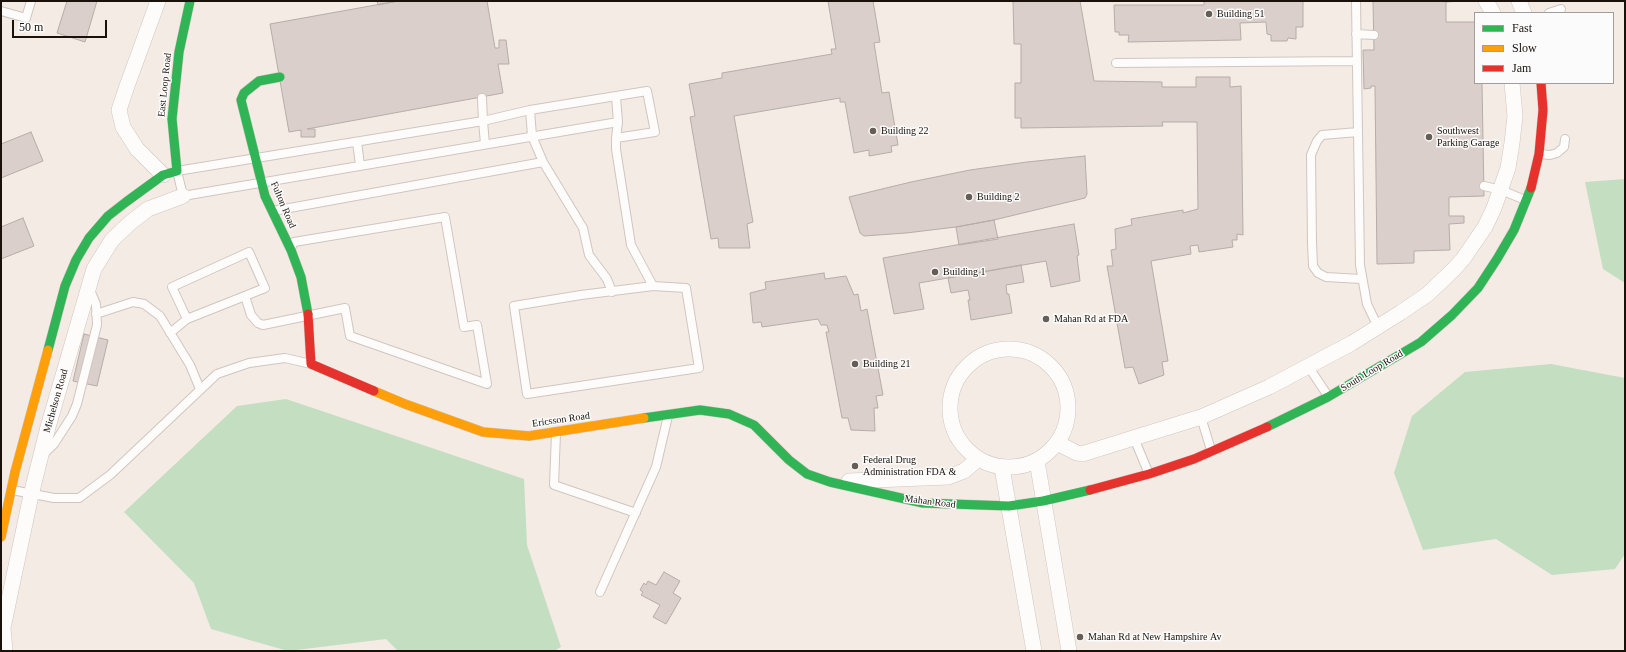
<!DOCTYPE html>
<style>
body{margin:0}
#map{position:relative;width:1626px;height:652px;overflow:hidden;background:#f4ebe4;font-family:"Times New Roman",serif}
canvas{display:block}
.frame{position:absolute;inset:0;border:2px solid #1a110a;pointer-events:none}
.legend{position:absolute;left:1474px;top:12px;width:140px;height:72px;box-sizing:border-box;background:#fbfbfb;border:1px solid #a19d9b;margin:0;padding:5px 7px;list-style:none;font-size:12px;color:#1a110a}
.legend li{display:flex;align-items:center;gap:8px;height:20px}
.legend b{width:20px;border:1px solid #a19d9b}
.scale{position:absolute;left:12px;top:20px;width:95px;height:18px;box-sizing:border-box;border:2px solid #1a110a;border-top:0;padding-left:5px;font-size:12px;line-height:14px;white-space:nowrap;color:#1a110a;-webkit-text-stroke:3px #fbfbfb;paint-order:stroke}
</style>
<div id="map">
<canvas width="1626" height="652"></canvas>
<div class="frame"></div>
<ul class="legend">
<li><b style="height:5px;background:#30b455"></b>Fast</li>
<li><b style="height:5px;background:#ff9f0a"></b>Slow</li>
<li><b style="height:5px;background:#e5322d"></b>Jam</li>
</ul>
<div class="scale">50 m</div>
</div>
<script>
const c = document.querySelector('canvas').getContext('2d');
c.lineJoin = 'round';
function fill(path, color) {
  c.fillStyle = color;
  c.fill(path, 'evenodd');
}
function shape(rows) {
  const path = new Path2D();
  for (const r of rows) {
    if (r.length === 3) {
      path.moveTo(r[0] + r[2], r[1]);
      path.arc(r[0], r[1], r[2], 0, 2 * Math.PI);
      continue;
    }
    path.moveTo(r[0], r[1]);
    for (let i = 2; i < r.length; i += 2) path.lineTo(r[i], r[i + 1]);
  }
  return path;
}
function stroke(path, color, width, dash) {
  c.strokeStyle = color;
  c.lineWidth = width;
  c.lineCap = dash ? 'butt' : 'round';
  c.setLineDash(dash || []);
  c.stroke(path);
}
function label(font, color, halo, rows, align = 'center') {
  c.font = font + ' "Times New Roman",serif';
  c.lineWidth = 3;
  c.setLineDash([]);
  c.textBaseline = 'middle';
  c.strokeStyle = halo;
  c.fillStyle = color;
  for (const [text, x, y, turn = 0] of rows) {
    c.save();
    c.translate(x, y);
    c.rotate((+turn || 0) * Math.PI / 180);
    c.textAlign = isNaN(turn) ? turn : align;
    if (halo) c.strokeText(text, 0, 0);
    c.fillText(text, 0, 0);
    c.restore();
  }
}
fill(shape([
 [1625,179,1625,283,1603,269,1585,182],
 [1551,364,1625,378,1625,554,1615,569,1552,575,1496,539,1423,550,1394,473,1412,416,1465,372],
 [286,399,524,479,527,545,561,647,554,651,398,651,386,639,288,651,211,629,194,583,124,512,237,406]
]), '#c3dec1');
const building = shape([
 [67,1,97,1,85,42,57,33,67,1],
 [377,1,398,1,378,5,377,1],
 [398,1,487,1,495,48,499,48,499,40,506,40,509,64,498,64,503,93,307,129,315,129,315,137,301,137,301,130,289,132,270,24,398,1],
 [828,1,873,1,880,42,874,43,882,93,889,92,898,145,891,146,892,152,869,156,869,150,854,153,845,102,840,102,840,98,734,116,753,222,747,224,750,248,719,248,718,238,711,239,690,117,695,116,689,84,722,78,722,73,832,54,831,49,836,49,828,1],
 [1013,1,1080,1,1094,81,1162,82,1162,87,1196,87,1196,77,1230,77,1230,87,1241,86,1243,235,1237,234,1237,240,1232,240,1233,247,1199,252,1198,245,1190,246,1191,254,1151,261,1168,361,1162,362,1164,375,1139,384,1133,367,1125,368,1107,266,1113,266,1111,250,1116,249,1115,229,1132,225,1131,219,1183,210,1183,213,1198,209,1197,122,1162,122,1163,126,1021,128,1021,118,1015,118,1015,83,1021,83,1021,44,1014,44,1013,1],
 [1204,1,1303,1,1303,27,1296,27,1296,39,1288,38,1287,41,1271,41,1271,35,1267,34,1266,22,1240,23,1241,40,1128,42,1129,35,1119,35,1119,32,1115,32,1114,5,1204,5,1204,1],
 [1373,1,1461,1,1446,2,1446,22,1475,22,1475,83,1482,83,1484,196,1449,197,1449,216,1464,216,1464,223,1449,224,1450,250,1414,251,1414,263,1377,264,1375,86,1371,86,1371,88,1364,89,1363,50,1374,50,1373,1],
 [31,132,43,161,1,178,1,144,31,132],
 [1085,156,1087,194,1085,198,994,220,956,227,906,233,864,236,860,233,849,197,911,182,970,170,1027,162,1085,156],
 [23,218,34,246,1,259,1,227,23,218],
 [994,220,998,239,959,245,956,227,994,220],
 [1074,224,1079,255,1077,256,1080,281,1051,287,1046,261,948,278,919,283,924,309,894,314,883,258,1074,224],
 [1021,265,1024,282,1006,285,1007,294,1009,294,1012,313,971,320,968,300,970,300,968,290,951,293,948,278,1021,265],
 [824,273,825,279,846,276,854,295,858,294,861,311,867,309,883,395,876,396,878,408,874,408,875,431,851,430,848,418,842,418,826,332,829,332,827,325,821,325,818,319,762,327,761,322,753,323,750,293,766,289,765,282,824,273],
 [84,334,108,340,97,386,73,381,84,334],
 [664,572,680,581,673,593,681,598,666,624,653,617,660,605,641,595,643,592,640,590,644,583,646,585,648,581,656,585,664,572]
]);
fill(building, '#dacfca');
stroke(building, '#b6aca8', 1);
const lane = shape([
 [1356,1,1360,265,1367,304,1378,327],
 [1,11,26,18,31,1],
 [1549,13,1561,9],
 [1356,34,1374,35],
 [1116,63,1357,61],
 [647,91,655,132,616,138,618,122,183,196,177,171,483,121,530,110,647,91],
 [616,97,618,122],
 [482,98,483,121,485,144],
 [530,110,532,136,543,162],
 [1358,132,1322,135,1317,141,1311,155,1312,242,1313,266,1318,273,1326,277,1361,279],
 [616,138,616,149,631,245,653,286],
 [357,142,360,165],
 [1540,154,1550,155,1557,153,1564,147,1565,139],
 [1484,186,1501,190,1525,200],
 [273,211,543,162,583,228,589,255,607,279,612,292],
 [653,286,686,288,699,368,527,394,514,306,581,295,653,286],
 [245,296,251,315,258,323,263,325,345,308,350,336,487,384,477,325,464,327,445,217,294,242,292,246],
 [96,314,133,302,144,304,160,316,190,365,200,389],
 [170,333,187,319,265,288,249,252,172,287,187,319],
 [1308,366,1328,396],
 [1201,417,1211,450],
 [556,433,554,485,636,513],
 [1134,438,1149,474],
 [44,454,54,444,72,416,77,404,97,325,96,304,90,290],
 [12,490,54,498,79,498,110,475,217,374,249,363,285,358,311,364],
 [600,592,656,467,668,416]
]);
const street = shape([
 [158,1,127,86,119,110,123,127,137,149,163,175],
 [1486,1,1493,13],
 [1519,1,1524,13],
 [1009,408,59],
 [1057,443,1077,453,1082,454,1201,417,1269,387,1352,343,1400,313,1428,294,1454,269,1463,259,1485,227,1494,208,1508,168,1512,143,1515,116,1512,83],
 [1037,461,1069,651],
 [1002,468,1034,651],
 [849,481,948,477,964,471,978,459],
 [5,651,3,628,31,495,48,427,94,269,112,240,130,223,148,209,183,196]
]);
const fast = shape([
 [280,77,259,81,244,93,241,100,265,196,291,250,301,277,308,314],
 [48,350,65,286,76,260,89,238,108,216,126,202,163,175,177,171,172,119,179,52,190,1],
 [644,418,700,410,729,414,754,425,789,460,807,474,830,482,923,503,1009,506,1043,501,1090,490],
 [1267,427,1328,397,1421,342,1452,315,1478,288,1497,259,1514,230,1531,188]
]);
const slow = shape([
 [374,391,405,404,483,432,529,436,644,418],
 [1,537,15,472,48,350]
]);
const jam = shape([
 [1531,188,1539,154,1543,110,1541,83],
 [308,314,311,364,374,391],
 [1090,490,1149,474,1194,459,1267,427]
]);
stroke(lane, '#cfc6bf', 10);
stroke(street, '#cfc6bf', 16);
stroke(fast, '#cfc6bf', 10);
stroke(slow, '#cfc6bf', 10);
stroke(jam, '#cfc6bf', 10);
stroke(lane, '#fdfcfb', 8);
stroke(street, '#fdfcfb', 15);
stroke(fast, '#30b455', 9);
stroke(slow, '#ff9f0a', 9);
stroke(jam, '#e5322d', 9);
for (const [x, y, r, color] of [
 [1209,14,4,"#665d56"],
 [873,131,4,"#665d56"],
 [1429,137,4,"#665d56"],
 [969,197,4,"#665d56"],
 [935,272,4,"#665d56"],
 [1046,319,4,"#665d56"],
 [855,364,4,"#665d56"],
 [855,466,4,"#665d56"],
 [1080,637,4,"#665d56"]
]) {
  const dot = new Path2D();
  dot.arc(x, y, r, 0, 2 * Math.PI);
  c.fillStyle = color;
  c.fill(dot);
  stroke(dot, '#fbfbfb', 1.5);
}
label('10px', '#1a110a', '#fbfbfb', [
 ["Building 51",1217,14],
 ["Building 22",881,131],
 ["Southwest",1437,131],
 ["Parking Garage",1437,143],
 ["Building 2",977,197],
 ["Building 1",943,272],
 ["Mahan Rd at FDA",1054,319],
 ["Building 21",863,364],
 ["Federal Drug",863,460],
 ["Administration FDA &",863,472],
 ["Mahan Rd at New Hampshire Av",1088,637]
], 'left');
label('10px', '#1a110a', '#fbfbfb', [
 ["East Loop Road",165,85,-84],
 ["Fulton Road",283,205,67],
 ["South Loop Road",1372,371,-31],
 ["Michelson Road",56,401,-74],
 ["Ericsson Road",561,420,-8],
 ["Mahan Road",930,502,7]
]);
</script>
